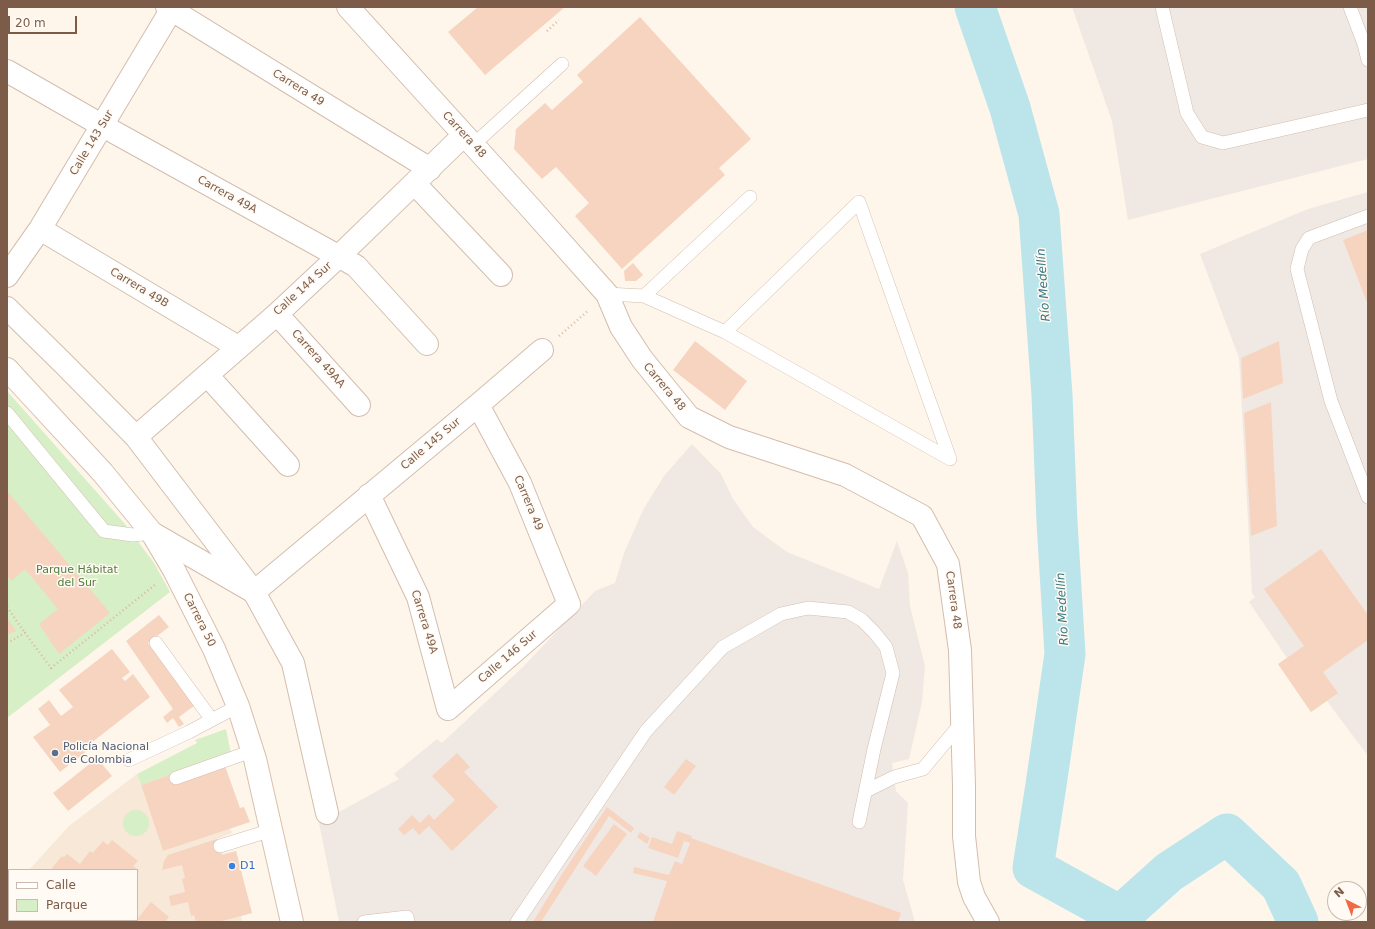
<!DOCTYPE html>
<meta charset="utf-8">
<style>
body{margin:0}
#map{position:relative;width:1375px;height:929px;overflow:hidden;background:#fef6ea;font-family:"DejaVu Sans",sans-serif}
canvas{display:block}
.frame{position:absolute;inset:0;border:8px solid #7d5b49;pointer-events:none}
.legend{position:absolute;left:8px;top:869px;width:130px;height:52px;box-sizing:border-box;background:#fffaf3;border:1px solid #cbbaaf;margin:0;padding:5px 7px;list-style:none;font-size:12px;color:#7d5b49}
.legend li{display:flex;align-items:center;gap:8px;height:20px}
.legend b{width:20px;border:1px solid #cbbaaf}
.north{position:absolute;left:1327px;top:881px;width:40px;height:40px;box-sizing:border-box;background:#fffaf3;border:1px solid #cbbaaf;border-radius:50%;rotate:318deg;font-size:11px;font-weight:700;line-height:16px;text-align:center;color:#7d5b49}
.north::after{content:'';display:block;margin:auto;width:14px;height:18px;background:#f36845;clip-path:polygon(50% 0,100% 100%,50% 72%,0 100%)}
.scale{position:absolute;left:8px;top:16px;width:69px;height:18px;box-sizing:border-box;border:2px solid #7d5b49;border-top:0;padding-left:5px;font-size:12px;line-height:14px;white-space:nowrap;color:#7d5b49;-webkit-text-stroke:3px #fffaf3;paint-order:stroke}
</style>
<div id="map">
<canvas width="1375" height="929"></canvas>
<div class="frame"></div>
<ul class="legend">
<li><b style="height:5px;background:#fff"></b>Calle</li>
<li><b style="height:11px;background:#d7efc6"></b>Parque</li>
</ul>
<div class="north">N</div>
<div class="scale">20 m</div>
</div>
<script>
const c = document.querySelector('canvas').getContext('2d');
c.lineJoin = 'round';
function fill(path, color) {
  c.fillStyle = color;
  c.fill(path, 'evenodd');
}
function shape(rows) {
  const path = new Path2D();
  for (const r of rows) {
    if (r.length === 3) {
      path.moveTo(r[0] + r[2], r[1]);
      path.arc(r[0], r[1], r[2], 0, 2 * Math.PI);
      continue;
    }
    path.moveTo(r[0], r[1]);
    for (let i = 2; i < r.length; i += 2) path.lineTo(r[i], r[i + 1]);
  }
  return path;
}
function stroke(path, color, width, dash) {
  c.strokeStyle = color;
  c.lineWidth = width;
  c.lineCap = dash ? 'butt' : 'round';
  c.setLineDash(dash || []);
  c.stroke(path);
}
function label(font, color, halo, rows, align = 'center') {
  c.font = font + ' "DejaVu Sans",sans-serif';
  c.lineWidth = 3;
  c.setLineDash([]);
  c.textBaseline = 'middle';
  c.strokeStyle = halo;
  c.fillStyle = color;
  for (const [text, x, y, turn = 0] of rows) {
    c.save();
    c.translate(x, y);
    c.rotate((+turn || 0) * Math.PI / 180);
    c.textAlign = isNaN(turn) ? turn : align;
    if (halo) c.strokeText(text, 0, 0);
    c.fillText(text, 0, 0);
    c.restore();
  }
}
fill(shape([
 [137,774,163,851,230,828,232,833,217,839,222,854,236,851,252,913,241,916,242,922,7,922,7,894,9,892,9,920,137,920,137,870,29,870,69,826]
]), '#f7e8d8');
fill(shape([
 [1072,7,1368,7,1368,159,1128,220,1112,121],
 [1368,192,1368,756,1327,701,1311,712,1278,664,1287,658,1249,602,1255,597,1252,593,1239,358,1200,254,1308,209],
 [692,444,721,474,733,499,753,527,787,552,879,589,897,541,908,573,910,606,925,666,922,702,909,759,892,763,896,791,908,803,903,880,915,922,339,922,319,823,399,779,394,774,437,739,442,743,523,667,595,591,615,583,624,553,643,510,664,476]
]), '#f0e9e3');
fill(shape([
 [7,391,125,524,154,563,170,592,7,718],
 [226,729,231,754,141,785,137,774,197,743,195,740],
 [136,823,13]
]), '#d7efc6');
stroke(shape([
 [975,7,1010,108,1039,214,1052,395,1057,522,1065,654,1046,785,1033,868,1120,916,1169,872,1227,834,1281,885,1298,922]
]), '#bce5eb', 41);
fill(shape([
 [478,7,565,7,485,75,448,32],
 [640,17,751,139,719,168,725,175,622,269,575,216,589,203,556,167,542,179,514,149,516,129,545,103,552,110,583,82,577,75],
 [1368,230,1368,305,1343,240],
 [633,263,643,275,636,281,625,281,624,271],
 [695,341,747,381,725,410,673,370],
 [1279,341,1283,383,1243,399,1241,358],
 [1271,402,1277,526,1251,536,1244,413],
 [7,491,110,613,59,654,39,624,58,609,25,569,11,581,7,575],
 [1321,549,1368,615,1368,640,1323,672,1338,693,1311,712,1278,664,1304,646,1264,589],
 [159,615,169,627,148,643,194,706,179,717,184,724,179,727,173,718,167,723,163,717,173,709,126,641],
 [7,618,16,631,7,635],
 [112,649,130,672,122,678,125,681,133,674,150,697,86,747,88,750,60,772,33,737,50,725,38,709,49,700,61,716,73,707,59,690],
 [457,753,470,767,464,772,498,807,452,851,429,826,419,835,413,828,404,835,398,829,412,815,420,823,429,814,434,820,455,800,432,776],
 [97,758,112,776,68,811,53,793],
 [686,759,696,766,674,795,664,787],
 [225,766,240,808,244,807,250,822,163,851,141,785,172,774],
 [607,807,634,828,631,833,609,816,541,922,533,922,562,874],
 [614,824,627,834,596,876,583,866],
 [677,831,692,836,691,838,901,913,898,922,653,922,667,881,633,873,634,867,669,875,675,861,682,864,690,843,684,841,678,858,648,848,652,837,672,844],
 [640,832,650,838,647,844,637,837],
 [217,839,222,855,236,851,252,913,218,922,196,922,194,915,191,916,188,902,171,906,169,896,185,892,182,879,185,878,182,865,162,870,164,861,168,855],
 [112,840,138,861,133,866,139,871,137,874,137,870,54,870,52,868,62,856,64,857,67,854,80,864,90,851,93,853,103,841,108,845],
 [151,902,169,917,165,922,135,922],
 [34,920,99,920,97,922,32,922],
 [115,920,129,920,127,922,117,922]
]), '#f7d4bf');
const service = shape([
 [1162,7,1187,113,1202,137,1223,143,1368,110],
 [1350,7,1364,44,1368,60],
 [473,145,562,64],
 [1368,216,1309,238,1302,249,1297,269,1331,401,1368,497],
 [607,294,644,296,750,197],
 [644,296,725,332,950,459,859,202,725,332],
 [7,413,104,531,133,535,152,533],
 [156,643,212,720],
 [129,760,189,732,238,706],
 [176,778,252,751],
 [866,791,894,777,923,769,963,721],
 [220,846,272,830],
 [364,922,407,917,408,922],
 [517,922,646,731,723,647,781,614,808,608,848,612,862,620,874,632,886,647,893,673,874,749,859,822]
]);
const minor = shape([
 [167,7,430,169],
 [348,7,526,203,607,294,621,327,642,359,689,417,729,437,845,475,922,516,948,564,960,650,964,785,964,836,969,882,974,897,988,922],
 [7,71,103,126,356,266,427,344],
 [415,184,501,275],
 [40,229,238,347],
 [7,276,40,229,173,7],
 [7,308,64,364,136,437,254,592,293,663,327,813],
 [277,314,359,405],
 [207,375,288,465],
 [136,437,277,314,338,257,464,135],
 [369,495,418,597,448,709,569,604,520,483,478,405],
 [152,533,254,592,478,405,542,350]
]);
const secondary = shape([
 [7,369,103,473,152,533,174,570,214,649,238,706,255,759,292,922]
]);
stroke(service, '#d3bdae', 14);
stroke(minor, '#d3bdae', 24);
stroke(secondary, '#d9c0ad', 24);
stroke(shape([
 [547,31,559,20],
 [559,336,589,310],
 [7,607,25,633],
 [7,643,25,633,51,668,156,584]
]), '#ddb7a1', 2.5, [1, 3]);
stroke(service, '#fff', 13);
stroke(minor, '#fff', 22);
stroke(secondary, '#fff', 22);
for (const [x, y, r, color] of [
 [55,753,4,"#5c6f8a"],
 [232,866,4,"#3f7fe0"]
]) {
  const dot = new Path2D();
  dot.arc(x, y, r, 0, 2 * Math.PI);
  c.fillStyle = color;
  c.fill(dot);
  stroke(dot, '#fffaf3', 1.5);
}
label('11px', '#7d5b49', '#fffaf3', [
 ["Carrera 49",298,88,32],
 ["Carrera 48",464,135,47],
 ["Calle 143 Sur",92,143,-59],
 ["Carrera 49A",227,195,29],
 ["Carrera 49B",139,288,31],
 ["Calle 144 Sur",303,289,-42],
 ["Carrera 49AA",318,359,48],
 ["Carrera 48",664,387,50],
 ["Calle 145 Sur",431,444,-40],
 ["Carrera 49",528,503,67],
 ["Carrera 48",953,600,82],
 ["Carrera 50",199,620,63],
 ["Carrera 49A",424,622,73],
 ["Calle 146 Sur",508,657,-41]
]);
label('11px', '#527e3d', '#fffaf3', [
 ["Parque Hábitat",77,570],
 ["del Sur",77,583]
]);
label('11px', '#4e5e75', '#fffaf3', [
 ["Policía Nacional",63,747],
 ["de Colombia",63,760]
], 'left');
label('11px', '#366cbe', '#fffaf3', [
 ["D1",240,866]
], 'left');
label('italic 12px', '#3a7983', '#fffaf3', [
 ["Río Medellín",1044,285,-94],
 ["Río Medellín",1063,609,-93]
]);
</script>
